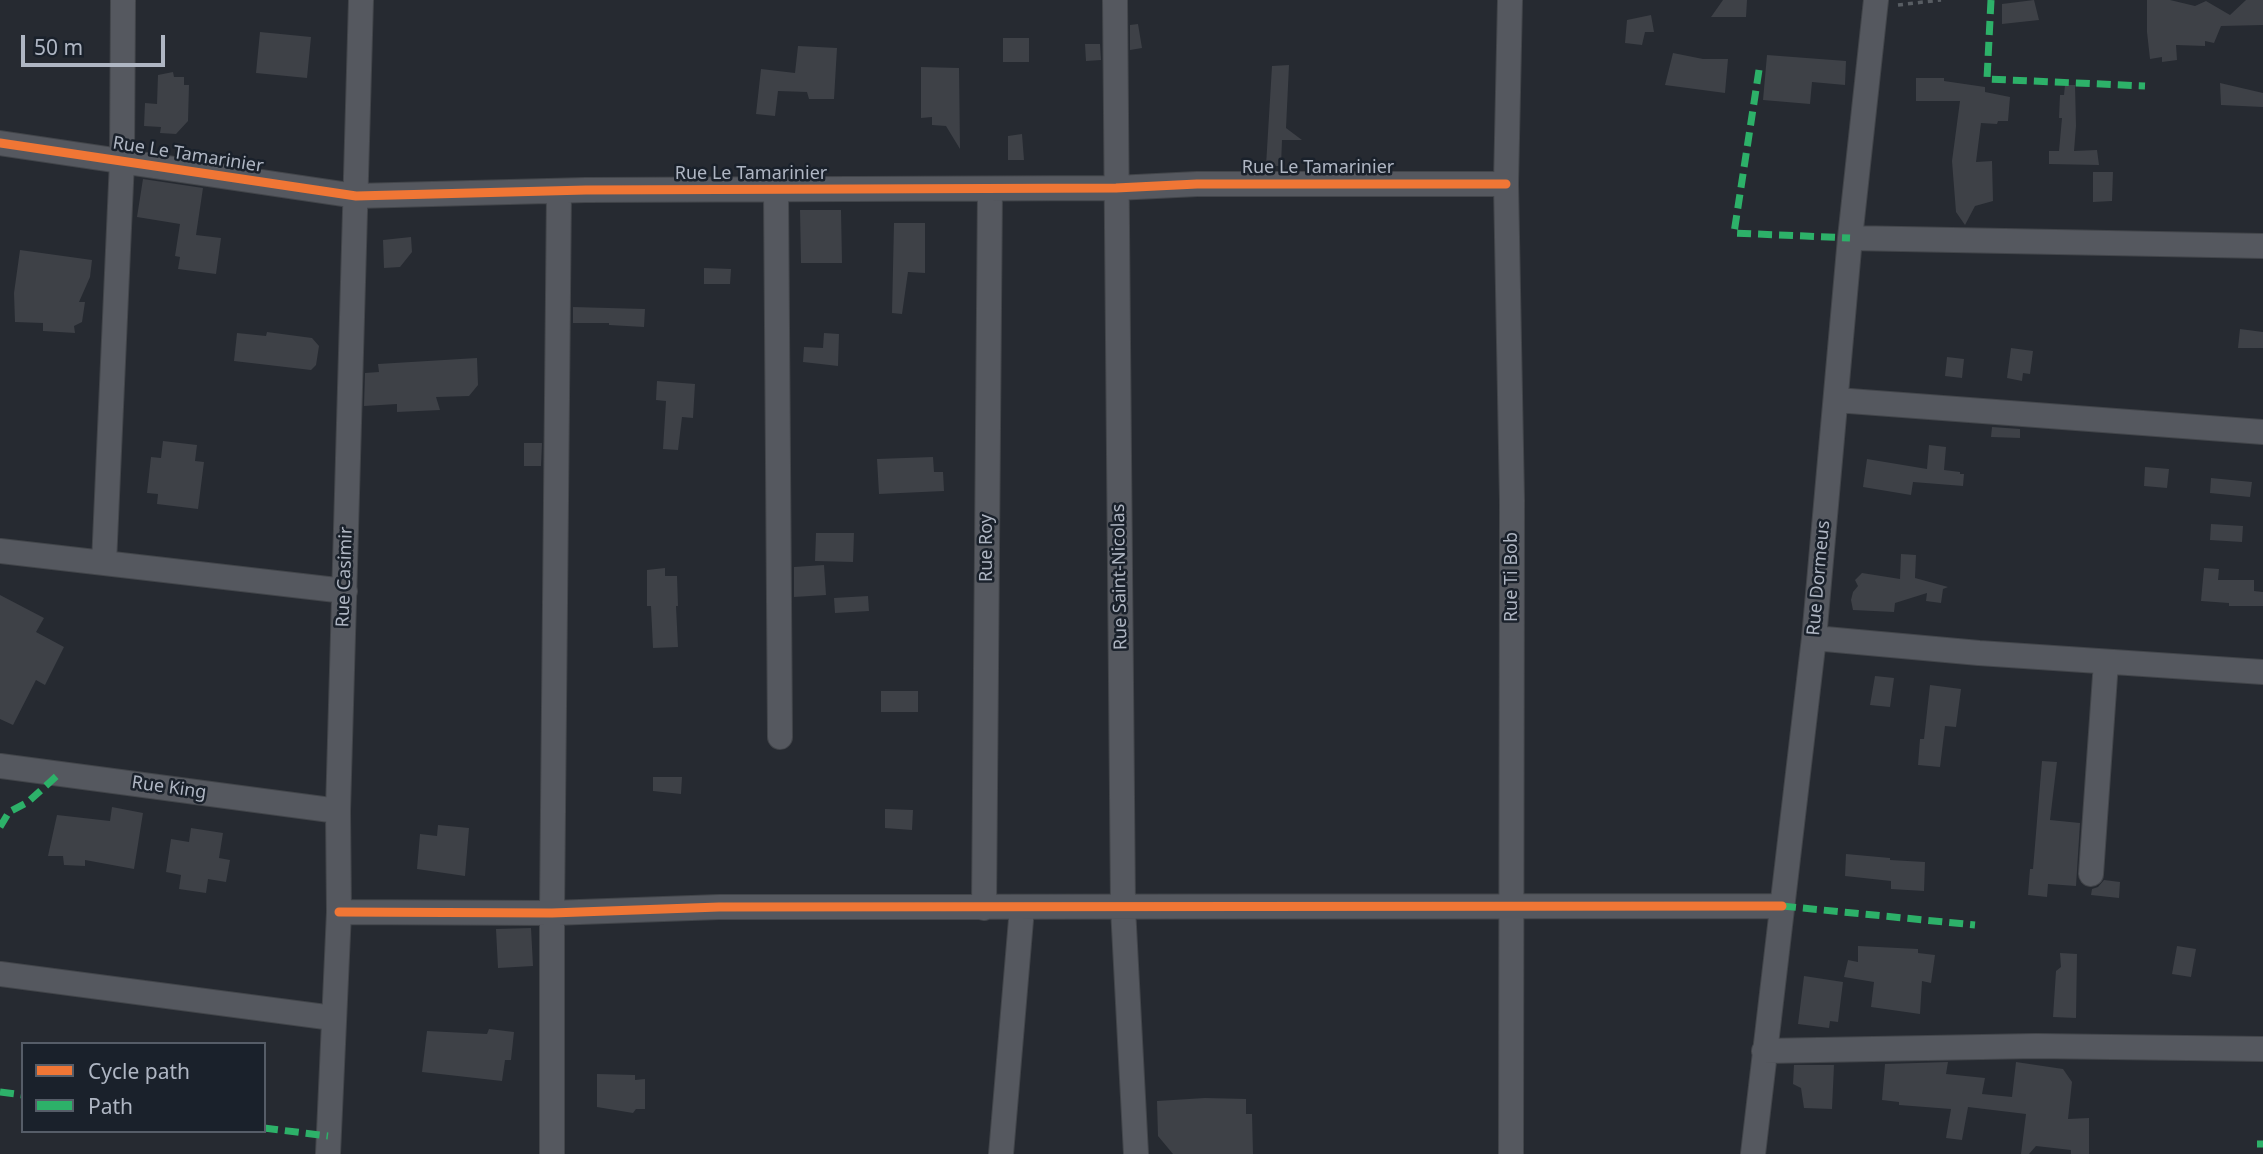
<!DOCTYPE html>
<style>
body{margin:0}
#map{position:relative;width:2263px;height:1154px;overflow:hidden;background:#262a31;font-family:"Noto Sans",sans-serif}
canvas{display:block}
.legend{position:absolute;left:21px;top:1042px;width:245px;height:91px;box-sizing:border-box;background:#1a212b;border:2px solid #565d68;margin:0;padding:9px 12px;list-style:none;font-size:21px;color:#afb6c3}
.legend li{display:flex;align-items:center;gap:14px;height:35px}
.legend b{width:35px;border:2px solid #565d68}
.scale{position:absolute;left:21px;top:35px;width:144px;height:32px;box-sizing:border-box;border:4px solid #afb6c3;border-top:0;padding-left:9px;font-size:21px;line-height:24px;white-space:nowrap;color:#afb6c3;-webkit-text-stroke:5px #1a212b;paint-order:stroke}
</style>
<div id="map">
<canvas width="2263" height="1154"></canvas>
<ul class="legend">
<li><b style="height:9px;background:#f07635"></b>Cycle path</li>
<li><b style="height:9px;background:#2db169"></b>Path</li>
</ul>
<div class="scale">50 m</div>
</div>
<script>
const c = document.querySelector('canvas').getContext('2d');
c.lineJoin = 'round';
function fill(path, color) {
  c.fillStyle = color;
  c.fill(path, 'evenodd');
}
function shape(rows) {
  const path = new Path2D();
  for (const r of rows) {
    path.moveTo(r[0], r[1]);
    for (let i = 2; i < r.length; i += 2) path.lineTo(r[i], r[i + 1]);
  }
  return path;
}
function stroke(path, color, width, dash) {
  c.strokeStyle = color;
  c.lineWidth = width;
  c.lineCap = dash ? 'butt' : 'round';
  c.setLineDash(dash || []);
  c.stroke(path);
}
function label(font, color, halo, rows, align = 'center') {
  c.font = font + ' "Noto Sans",sans-serif';
  c.lineWidth = 5;
  c.setLineDash([]);
  c.textBaseline = 'middle';
  c.strokeStyle = halo;
  c.fillStyle = color;
  for (const [text, x, y, turn = 0] of rows) {
    c.save();
    c.translate(x, y);
    c.rotate((+turn || 0) * Math.PI / 180);
    c.textAlign = isNaN(turn) ? turn : align;
    if (halo) c.strokeText(text, 0, 0);
    c.fillText(text, 0, 0);
    c.restore();
  }
}
fill(shape([
 [1723,0,1747,0,1746,17,1711,17],
 [2034,0,2039,20,2002,24,2002,4],
 [2147,0,2170,0,2195,6,2206,1,2230,15,2246,0,2263,0,2263,25,2221,26,2214,43,2205,41,2205,46,2176,45,2177,60,2162,62,2162,57,2150,59,2147,32],
 [1651,15,1654,32,1645,32,1642,45,1625,43,1627,20],
 [1138,24,1142,48,1130,50,1130,25],
 [260,32,311,37,307,78,256,73],
 [1003,38,1029,38,1029,62,1003,62],
 [1085,44,1100,44,1101,60,1086,61],
 [798,46,837,48,834,99,809,99,807,92,778,91,775,116,756,114,761,69,795,73],
 [1673,53,1703,59,1728,59,1725,93,1665,85],
 [1767,55,1846,61,1845,85,1812,82,1810,104,1763,100],
 [1289,65,1286,128,1302,140,1282,140,1281,166,1266,166,1272,66],
 [921,67,959,68,960,149,946,126,932,125,932,117,921,118],
 [173,72,174,77,184,77,184,85,189,85,188,121,176,134,160,133,161,127,144,126,145,103,157,104,158,75],
 [1916,78,1944,78,1944,81,1985,87,1985,92,2010,97,2008,121,1998,121,1997,124,1981,123,1976,162,1992,161,1993,201,1975,206,1965,225,1956,212,1952,161,1960,101,1916,101],
 [2220,83,2263,93,2263,107,2221,105],
 [2065,85,2075,85,2076,126,2074,151,2097,150,2099,165,2049,164,2049,151,2059,151,2062,118,2059,118,2060,95,2064,95],
 [1022,134,1024,160,1008,160,1008,136],
 [2093,172,2113,172,2112,201,2093,202],
 [143,179,203,188,196,235,221,238,216,274,178,269,180,257,175,256,180,224,137,217],
 [800,210,841,210,842,263,801,263],
 [894,223,925,223,925,273,908,272,902,314,892,313],
 [411,237,412,252,400,267,384,268,383,240],
 [20,250,92,260,90,277,79,302,85,302,82,322,74,326,75,333,43,331,43,323,15,322,14,293],
 [704,268,731,269,730,284,704,284],
 [573,307,645,309,644,327,609,325,609,323,573,323],
 [2240,329,2263,332,2263,348,2238,348],
 [267,332,312,338,319,346,316,365,311,370,234,361,237,333,266,336],
 [824,333,839,334,838,366,803,362,804,347,823,348],
 [2011,348,2033,351,2030,374,2023,373,2022,381,2007,378],
 [1947,357,1964,359,1962,378,1945,376],
 [477,358,478,385,469,396,436,397,440,410,397,412,397,404,364,406,365,373,379,372,378,364],
 [657,381,695,384,693,418,682,417,678,450,663,449,666,401,656,400],
 [1992,427,2020,429,2020,438,1991,437],
 [163,441,197,445,195,461,204,462,198,509,157,504,158,494,147,493,151,457,161,458],
 [524,443,542,443,541,466,524,466],
 [1929,445,1946,447,1944,470,1960,472,1960,474,1964,474,1963,486,1913,482,1911,495,1863,487,1867,459,1927,469],
 [933,457,934,472,943,472,944,491,879,494,877,459],
 [2145,467,2169,469,2167,488,2144,486],
 [2211,478,2252,482,2250,497,2210,493],
 [2211,524,2243,526,2242,542,2210,540],
 [816,533,854,533,853,562,815,561],
 [1901,554,1916,555,1915,578,1948,587,1943,589,1941,603,1926,601,1927,593,1895,603,1894,612,1853,610,1851,600,1853,592,1858,586,1855,580,1862,573,1900,579],
 [824,565,826,595,794,597,794,567],
 [665,568,665,576,677,576,678,606,676,606,678,647,653,648,651,606,647,606,647,570],
 [2204,568,2219,569,2218,580,2254,580,2254,591,2263,592,2263,606,2229,606,2229,603,2201,601],
 [0,595,44,618,36,632,64,647,45,685,36,680,13,725,0,719],
 [868,596,869,611,835,613,834,598],
 [1875,676,1894,678,1890,707,1870,705],
 [1930,685,1961,689,1956,727,1945,726,1940,767,1918,765,1920,739,1924,739],
 [881,691,918,691,918,712,881,712],
 [2042,761,2057,762,2050,820,2080,823,2076,886,2048,884,2047,897,2028,895,2030,869,2033,869],
 [653,777,682,777,681,794,653,791],
 [112,807,143,813,134,869,85,860,85,866,64,865,63,856,48,856,57,815,110,821],
 [885,809,913,810,912,830,885,828],
 [438,825,469,828,465,876,417,869,420,834,437,836],
 [191,828,223,833,219,858,230,860,226,882,208,879,206,893,179,889,181,875,166,872,171,839,189,842],
 [1846,854,1890,858,1890,860,1925,862,1924,891,1891,889,1891,881,1845,876],
 [2104,880,2120,882,2119,898,2091,895,2092,889,2098,887],
 [531,928,533,966,498,968,496,929],
 [1858,946,1918,949,1918,953,1935,955,1931,983,1922,981,1920,1014,1871,1007,1874,982,1844,977,1848,960,1858,962],
 [2177,946,2196,949,2191,977,2172,974],
 [2060,953,2077,954,2076,1018,2053,1017,2056,971,2061,967],
 [1804,976,1843,982,1838,1022,1830,1021,1829,1028,1798,1024],
 [489,1029,514,1032,511,1060,505,1060,502,1081,422,1072,427,1031,487,1034],
 [1948,1062,1946,1074,1985,1078,1982,1094,2012,1097,2016,1062,2063,1069,2072,1082,2068,1119,2089,1118,2089,1154,2071,1154,2071,1150,2036,1146,2029,1154,2021,1154,2026,1114,1968,1107,1962,1140,1946,1138,1951,1109,1899,1105,1899,1102,1882,1100,1885,1064],
 [1794,1065,1834,1065,1832,1109,1804,1108,1801,1088,1793,1084],
 [597,1074,635,1075,635,1080,645,1079,645,1109,636,1109,633,1113,597,1107],
 [1205,1098,1246,1099,1246,1114,1252,1114,1253,1154,1173,1154,1158,1136,1157,1101]
]), '#3e4147');
const minor = shape([
 [1115,0,1123,908,1136,1154],
 [1510,0,1506,184,1512,501,1511,1154],
 [0,143,356,196,586,190,1116,188,1197,184,1506,184],
 [776,190,780,737],
 [1850,238,2263,246],
 [1836,400,2263,432],
 [0,551,345,591],
 [104,563,122,161,123,0],
 [1814,638,1979,653,2263,672],
 [0,766,338,811],
 [2091,874,2106,662],
 [984,908,990,189],
 [339,912,552,913,719,907,1782,906],
 [0,974,333,1018],
 [1764,1051,2036,1046,2263,1049],
 [328,1154,339,912,338,811,361,0],
 [552,1154,552,913,559,191],
 [1001,1154,1022,908],
 [1753,1154,1814,638,1850,238,1876,0]
]);
stroke(minor, '#42454a', 26);
stroke(shape([
 [1898,5,1941,0]
]), '#585d63', 3.5, [5, 5]);
stroke(minor, '#55585f', 24);
stroke(shape([
 [1991,0,1987,79,2145,86],
 [1759,70,1734,233,1850,238],
 [0,827,9,812,28,802,60,773],
 [1782,906,1975,925],
 [0,1092,23,1095],
 [264,1128,328,1136],
 [2257,1144,2263,1144]
]), '#2db169', 7, [14, 7]);
stroke(shape([
 [0,143,356,196,586,190,1116,188,1197,184,1506,184],
 [339,912,552,913,719,907,1782,906]
]), '#f07635', 9);
label('18px', '#afb6c3', '#1a212b', [
 ["Rue Le Tamarinier",188,155,9],
 ["Rue Le Tamarinier",1318,168],
 ["Rue Le Tamarinier",751,174],
 ["Rue Roy",987,548,-90],
 ["Rue Casimir",345,577,-88],
 ["Rue Saint-Nicolas",1120,577,-91],
 ["Rue Ti Bob",1512,577,-90],
 ["Rue Dormeus",1819,578,-85],
 ["Rue King",169,788,8]
]);
</script>
